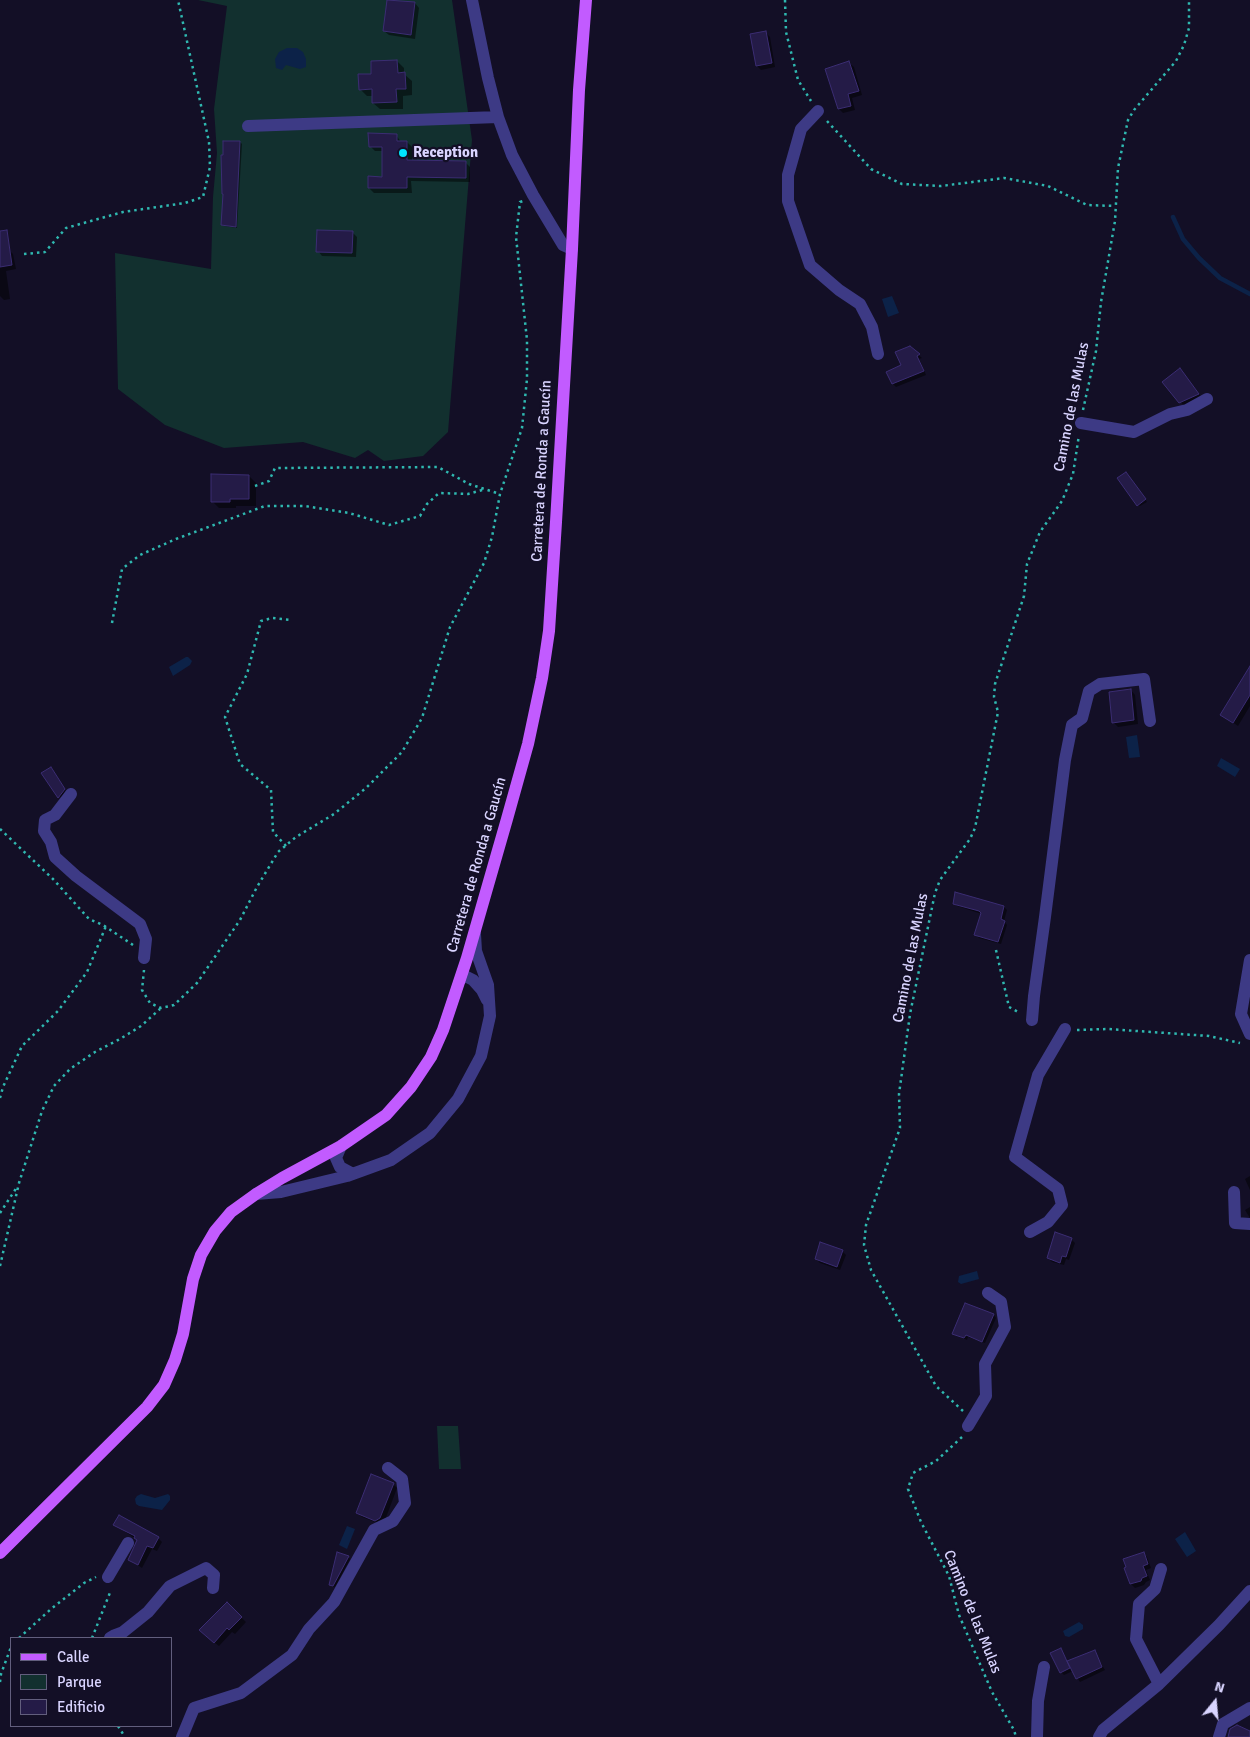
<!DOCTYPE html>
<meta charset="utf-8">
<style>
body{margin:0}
#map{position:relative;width:1250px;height:1737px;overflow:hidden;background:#130f26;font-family:Signika,sans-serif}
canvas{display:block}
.legend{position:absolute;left:10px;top:1637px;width:162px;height:90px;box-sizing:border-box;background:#130f26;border:1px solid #625e7d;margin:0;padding:6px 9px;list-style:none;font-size:15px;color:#d9d4ff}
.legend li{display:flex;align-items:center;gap:10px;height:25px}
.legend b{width:25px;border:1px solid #625e7d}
.north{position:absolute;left:1190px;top:1677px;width:50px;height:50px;-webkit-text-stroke:4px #130f26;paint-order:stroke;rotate:17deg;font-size:14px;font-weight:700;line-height:20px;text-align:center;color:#d9d4ff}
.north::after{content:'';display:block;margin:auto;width:18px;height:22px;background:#d9d4ff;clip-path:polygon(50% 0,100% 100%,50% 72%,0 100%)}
</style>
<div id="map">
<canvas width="1250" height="1737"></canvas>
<ul class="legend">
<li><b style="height:6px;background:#c25bff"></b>Calle</li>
<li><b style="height:14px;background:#12302f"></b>Parque</li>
<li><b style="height:14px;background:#241b47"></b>Edificio</li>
</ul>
<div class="north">N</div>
</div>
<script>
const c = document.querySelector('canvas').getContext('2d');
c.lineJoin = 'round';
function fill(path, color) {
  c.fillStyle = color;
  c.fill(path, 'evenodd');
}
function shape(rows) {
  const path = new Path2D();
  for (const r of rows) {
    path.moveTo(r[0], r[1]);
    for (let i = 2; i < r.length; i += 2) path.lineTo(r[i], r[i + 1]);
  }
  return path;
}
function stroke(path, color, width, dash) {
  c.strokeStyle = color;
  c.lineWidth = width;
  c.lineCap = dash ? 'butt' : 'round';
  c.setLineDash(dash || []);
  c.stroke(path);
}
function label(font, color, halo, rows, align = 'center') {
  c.font = font + ' Signika,sans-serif';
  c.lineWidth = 4.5;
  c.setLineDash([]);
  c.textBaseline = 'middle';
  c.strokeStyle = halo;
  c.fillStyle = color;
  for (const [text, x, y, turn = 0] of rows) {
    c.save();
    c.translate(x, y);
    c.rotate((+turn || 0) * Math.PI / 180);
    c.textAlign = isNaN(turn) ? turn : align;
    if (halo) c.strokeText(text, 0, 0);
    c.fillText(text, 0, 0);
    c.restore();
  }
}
fill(shape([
 [198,0,452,0,472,140,448,432,423,456,384,461,368,450,355,458,303,442,224,448,165,425,118,389,115,253,211,269,213,197,217,153,214,109,227,6],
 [437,1426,458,1426,461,1469,439,1469]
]), '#12302f');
fill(shape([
 [287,48,297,48,303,52,306,59,306,67,300,69,286,65,282,70,276,68,275,59,279,52],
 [892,296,899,313,888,317,882,299],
 [186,657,188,657,192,661,190,665,173,676,169,667],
 [1137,735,1140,757,1129,758,1126,737],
 [1221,758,1240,769,1235,777,1217,766],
 [977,1271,979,1279,961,1284,958,1282,959,1276],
 [141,1494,155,1498,168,1494,170,1496,170,1500,162,1510,139,1506,136,1504,135,1499,137,1496],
 [347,1526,355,1529,347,1549,339,1545],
 [1185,1532,1196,1551,1187,1557,1175,1539],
 [1079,1622,1083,1625,1083,1629,1069,1637,1065,1636,1063,1631]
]), '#0c2248');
fill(shape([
 [388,0,415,3,419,8,415,39,389,35,384,31],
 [765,32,770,37,775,67,761,70,757,66],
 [397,61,404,68,404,74,412,81,412,95,403,96,403,109,380,109,373,103,373,96,367,96,360,89,373,75],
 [849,63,854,67,862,95,852,98,855,110,843,113,839,109],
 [396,135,401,142,407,142,412,147,412,162,465,162,470,167,470,182,411,181,412,193,374,193,369,188,383,178,383,151,375,151,370,146],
 [240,142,242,144,237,228,224,226,222,225],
 [352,232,357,237,356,257,322,256,318,251],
 [9,250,13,254,16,269,6,271,10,299,4,300,0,296,0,251],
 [909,347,922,358,919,359,926,375,896,387,893,384,903,366],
 [1184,374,1203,399,1185,407,1164,382],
 [1127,475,1147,502,1140,506,1138,505],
 [249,476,256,483,256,506,236,506,236,508,219,508,212,501],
 [1250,674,1250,706,1238,726,1222,715],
 [1131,690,1135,695,1138,724,1118,727,1114,723],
 [50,768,68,794,63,801,43,773],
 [956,894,1004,907,1007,910,1004,921,1007,925,1001,944,979,938,976,935,982,914,957,906,954,903],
 [1250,1176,1250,1190,1245,1179],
 [1250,1207,1250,1218,1245,1210],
 [1071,1239,1075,1243,1069,1260,1066,1259,1064,1265,1052,1262,1048,1258],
 [842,1251,846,1255,840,1270,820,1263,816,1259],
 [965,1304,994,1315,996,1318,985,1343,968,1337,967,1340,953,1333],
 [393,1484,397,1488,384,1523,380,1524,362,1517,357,1513],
 [115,1525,158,1538,162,1542,157,1551,152,1549,142,1568,129,1559,139,1541],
 [1143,1553,1147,1557,1151,1568,1146,1570,1150,1580,1146,1582,1144,1585,1135,1588,1131,1584,1125,1568],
 [348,1557,350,1559,335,1587,332,1586,330,1584],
 [227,1604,246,1622,235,1634,232,1632,219,1646,205,1635],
 [1061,1650,1068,1662,1094,1652,1105,1670,1080,1682,1073,1671,1064,1675,1061,1672]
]), '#0007');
stroke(shape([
 [1173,217,1183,239,1199,258,1220,278,1250,294]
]), '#0c2248', 4.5);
const building = shape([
 [387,0,415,2,411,35,383,31,387,0],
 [766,31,772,63,756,66,750,34,766,31],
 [397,60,398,73,405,72,406,89,396,89,397,102,372,103,372,89,359,90,358,74,371,74,371,61,397,60],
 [849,61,859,91,848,94,851,106,838,109,825,69,849,61],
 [368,133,397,134,397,141,407,141,407,160,466,161,466,178,407,177,407,188,368,188,368,176,382,177,382,147,369,147,368,133],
 [223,141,240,141,236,227,221,225,223,194,222,194,221,155,223,155,223,141],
 [7,230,12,265,0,267,0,231,7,230],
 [317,230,353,231,352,253,316,252,317,230],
 [910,346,920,354,917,356,924,371,892,384,886,372,901,365,895,352,910,346],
 [1180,368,1199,394,1179,403,1162,382,1180,368],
 [1126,472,1146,499,1137,506,1117,478,1126,472],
 [211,474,249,475,249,499,230,499,230,502,211,502,211,474],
 [1250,666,1250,695,1233,723,1220,715,1250,666],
 [1131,689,1134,720,1112,723,1109,692,1131,689],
 [51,767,65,789,58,798,41,773,51,767],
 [955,892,1004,906,1001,919,1005,921,998,942,974,935,981,913,979,911,953,904,955,892],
 [1055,1232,1072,1238,1066,1257,1062,1256,1060,1263,1047,1258,1055,1232],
 [820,1242,843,1250,837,1267,815,1259,820,1242],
 [965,1303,994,1314,982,1342,966,1335,964,1338,952,1334,965,1303],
 [371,1474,394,1483,380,1518,375,1521,356,1513,371,1474],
 [119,1515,159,1537,153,1548,147,1546,138,1565,128,1560,137,1540,134,1538,135,1536,113,1525,119,1515],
 [337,1552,349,1556,333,1586,329,1585,337,1552],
 [1144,1552,1148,1564,1143,1566,1147,1576,1142,1578,1141,1581,1130,1584,1124,1568,1126,1567,1123,1559,1144,1552],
 [227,1602,242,1617,229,1630,227,1628,214,1643,199,1630,227,1602],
 [1061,1648,1070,1668,1060,1673,1050,1653,1061,1648],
 [1095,1650,1102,1667,1076,1679,1067,1661,1095,1650],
 [1237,1725,1250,1731,1250,1737,1228,1737,1230,1729,1237,1725]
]);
fill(building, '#241b47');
stroke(building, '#3b2d73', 1);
stroke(shape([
 [785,0,786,32,798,80,811,101],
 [827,121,871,169,902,184,941,186,1004,178,1048,186,1087,205,1115,206],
 [24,254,45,252,66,228,123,212,185,203,203,197,210,167,209,142,178,0],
 [1083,410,1096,351,1101,302,1115,221,1118,168,1128,120,1134,110,1176,61,1184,45,1189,28,1189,0],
 [255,486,269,481,275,468,438,467,469,484,500,494],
 [112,623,122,569,140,555,176,539,265,506,305,506,349,513,389,525,420,516,427,504,439,493,468,494,486,489],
 [0,829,53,879,89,919,103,925,133,945],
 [286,846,273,832,271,790,240,764,225,717,247,674,261,621,272,618,292,620],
 [996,950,1009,1007,1020,1013],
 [144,970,142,990,150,1003,161,1008,174,1005,197,983,240,920,257,887,278,852,296,837,334,814,366,788,402,752,422,718,450,627,484,563,492,537,500,494,522,428,527,379,527,340,516,237,520,202,523,201],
 [1077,1030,1108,1029,1209,1036,1240,1043],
 [0,1098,3,1087,22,1046,58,1011,87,972,106,926],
 [0,1213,17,1187],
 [0,1266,19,1183,42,1111,54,1086,70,1069,95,1052,120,1039,141,1026,160,1009],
 [963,1411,936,1386,871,1270,864,1245,866,1225,900,1128,899,1094,910,1014,935,893,940,880,970,839,975,828,998,712,994,697,995,684,1024,596,1027,564,1040,532,1062,501,1073,474,1079,435],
 [962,1437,936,1461,913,1473,908,1489,921,1522,949,1576,959,1615,992,1692,1014,1730,1016,1737],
 [19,1638,51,1609,84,1583,96,1577],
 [92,1638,111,1590],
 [0,1682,1,1674,11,1647],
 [118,1726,125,1737]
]), '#2fb8b0', 2.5, [2.5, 4]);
stroke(shape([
 [472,0,488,78,498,117,512,155,533,195,563,245,572,249],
 [818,111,801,129,788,175,788,201,810,265,839,290,860,304,872,327,878,354],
 [248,126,498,117],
 [1081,423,1134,432,1170,414,1187,410,1207,399],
 [71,794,55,815,45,820,44,831,51,842,55,857,76,876,140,924,146,939,144,958],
 [1250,960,1241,1014,1250,1034],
 [461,979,465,976,473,980,482,990,487,1000],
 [1032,1020,1034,996,1045,917,1065,760,1072,725,1082,718,1089,691,1100,684,1144,679,1150,721],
 [341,1146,336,1158,340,1167,353,1174],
 [1234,1192,1235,1223,1250,1224],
 [256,1194,281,1192,347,1176,391,1160,430,1133,458,1099,481,1056,490,1016,488,985,476,951,475,934],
 [1030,1232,1048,1222,1062,1205,1058,1189,1015,1157,1038,1075,1065,1029],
 [968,1426,986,1396,985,1364,1005,1327,1001,1302,988,1293],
 [108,1577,128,1543],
 [110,1638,115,1635,123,1632,148,1612,170,1586,206,1568,214,1575,213,1588],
 [1159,1684,1136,1639,1139,1604,1155,1589,1161,1569],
 [182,1737,194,1708,241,1693,292,1655,309,1629,334,1602,374,1530,393,1521,405,1503,402,1479,388,1468],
 [1037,1737,1038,1701,1044,1667],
 [1099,1737,1103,1730,1159,1684,1219,1625,1250,1591],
 [1219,1737,1223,1724,1250,1708]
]), '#3d3a85', 12);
stroke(shape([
 [0,1553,147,1407,164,1385,175,1360,183,1334,193,1279,201,1255,215,1231,231,1212,256,1194,282,1178,341,1146,386,1115,411,1087,431,1057,443,1030,467,958,507,819,528,744,542,678,549,631,556,522,572,249,579,90,586,0]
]), '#c25bff', 12);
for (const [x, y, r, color] of [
 [403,153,5,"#00e5ff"]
]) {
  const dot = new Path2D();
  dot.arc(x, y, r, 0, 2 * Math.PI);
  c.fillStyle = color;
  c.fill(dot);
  stroke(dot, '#130f26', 2);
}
label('bold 15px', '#d9d4ff', '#130f26', [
 ["Reception",413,153]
], 'left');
label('15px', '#d9d4ff', '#130f26', [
 ["Camino de las Mulas",1072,407,-79],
 ["Carretera de Ronda a Gaucín",542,471,-87],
 ["Carretera de Ronda a Gaucín",477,865,-74],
 ["Camino de las Mulas",911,958,-79],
 ["Camino de las Mulas",972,1612,68]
]);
</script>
